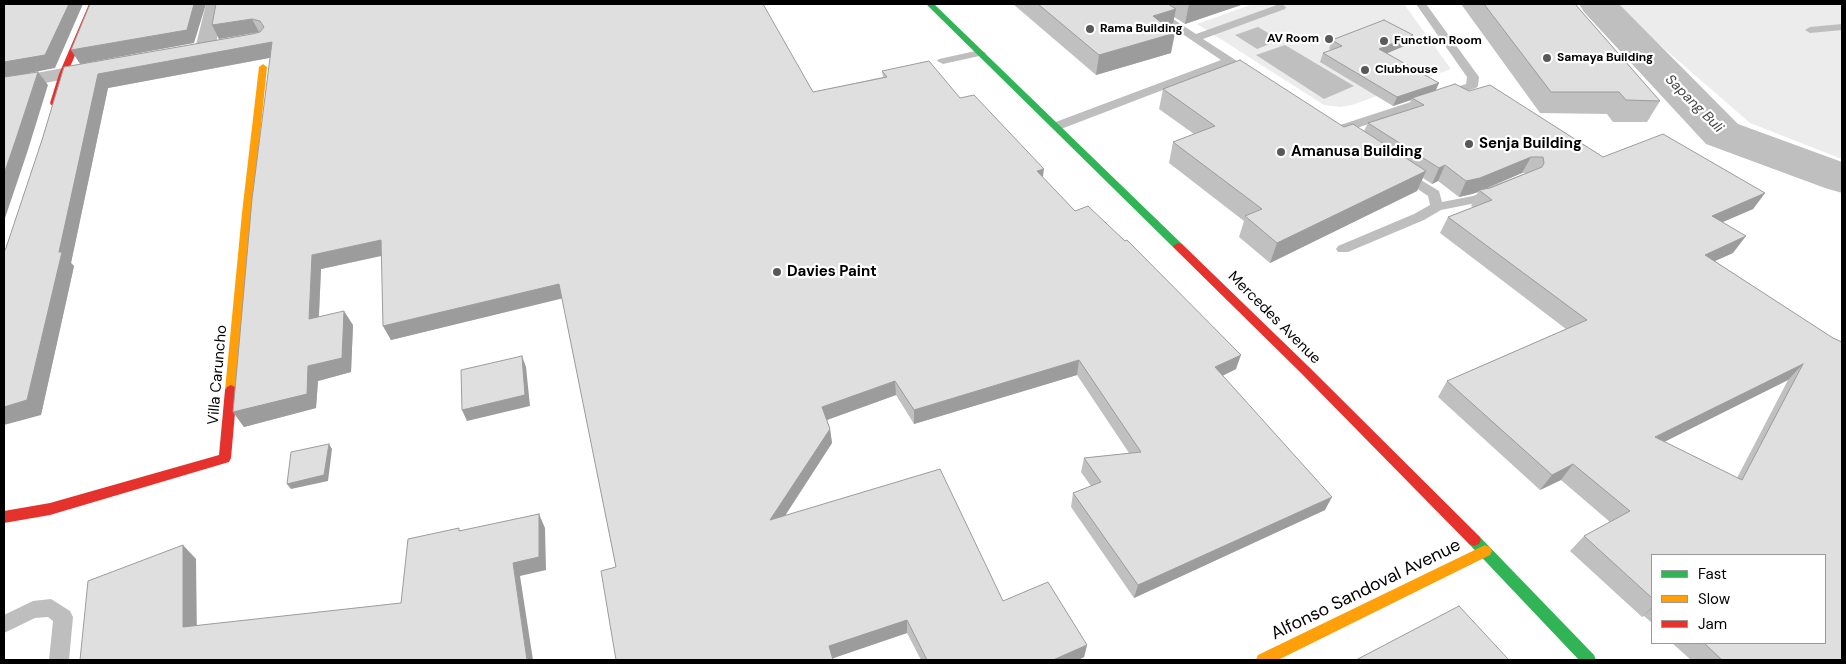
<!DOCTYPE html>
<style>
body{margin:0}
#map{position:relative;width:1846px;height:664px;overflow:hidden;background:#fff;font-family:"DM Sans",sans-serif}
canvas{display:block}
.frame{position:absolute;inset:0;border:5px solid #000;pointer-events:none}
.legend{position:absolute;left:1651px;top:554px;width:175px;height:90px;box-sizing:border-box;background:#fff;border:1px solid #999;margin:0;padding:6px 9px;list-style:none;font-size:15px;color:#000}
.legend li{display:flex;align-items:center;gap:10px;height:25px}
.legend b{width:25px;border:1px solid #999}
</style>
<div id="map">
<canvas width="1846" height="664"></canvas>
<div class="frame"></div>
<ul class="legend">
<li><b style="height:6px;background:#30b455"></b>Fast</li>
<li><b style="height:6px;background:#ff9f0a"></b>Slow</li>
<li><b style="height:6px;background:#e5322d"></b>Jam</li>
</ul>
</div>
<script>
const c = document.querySelector('canvas').getContext('2d');
c.lineJoin = 'round';
function fill(path, color) {
  c.fillStyle = color;
  c.fill(path, 'evenodd');
}
function shape(rows) {
  const path = new Path2D();
  for (const r of rows) {
    path.moveTo(r[0], r[1]);
    for (let i = 2; i < r.length; i += 2) path.lineTo(r[i], r[i + 1]);
  }
  return path;
}
function stroke(path, color, width, dash) {
  c.strokeStyle = color;
  c.lineWidth = width;
  c.lineCap = dash ? 'butt' : 'round';
  c.setLineDash(dash || []);
  c.stroke(path);
}
function label(font, color, halo, rows, align = 'center') {
  c.font = font + ' "DM Sans",sans-serif';
  c.lineWidth = 4.5;
  c.setLineDash([]);
  c.textBaseline = 'middle';
  c.strokeStyle = halo;
  c.fillStyle = color;
  for (const [text, x, y, turn = 0] of rows) {
    c.save();
    c.translate(x, y);
    c.rotate((+turn || 0) * Math.PI / 180);
    c.textAlign = isNaN(turn) ? turn : align;
    if (halo) c.strokeText(text, 0, 0);
    c.fillText(text, 0, 0);
    c.restore();
  }
}
fill(shape([
 [1253,4,1404,4,1451,69,1352,105,1340,107,1324,105,1197,24],
 [1613,4,1842,4,1842,159,1750,123]
]), '#ececec');
fill(shape([
 [1258,27,1280,40,1257,49,1235,35],
 [1285,45,1354,86,1324,99,1256,55]
]), '#bfbfbf');
fill(shape([
 [1579,4,1619,4,1738,124,1842,162,1842,193,1825,188,1706,144,1584,12,1579,4]
]), '#bfbfbf');
fill(shape([
 [1138,4,1150,4,1196,34,1277,5,1281,4,1286,7,1285,9,1203,39,1254,72,1256,74,1254,76,1246,76,1228,65,1061,129,1053,129,1051,126,1053,123,1221,60,1138,4],
 [1416,4,1426,4,1479,77,1478,86,1476,88,1342,133,1334,133,1332,130,1334,127,1466,84,1467,77,1416,4],
 [1842,24,1842,30,1810,33,1805,30,1810,27,1842,24],
 [980,50,986,53,984,55,943,64,937,61,939,59,980,50],
 [1403,169,1439,191,1442,202,1473,196,1493,188,1499,192,1498,195,1481,202,1441,210,1424,220,1348,252,1338,252,1336,249,1338,246,1414,214,1430,205,1428,196,1399,176,1397,173,1403,169],
 [51,599,70,611,73,617,69,660,49,660,53,621,48,617,35,618,4,633,4,615,33,601,51,599]
]), '#bebebe');
fill(shape([
 [206,4,224,4,215,49,212,53,205,55,198,53,195,49,206,4],
 [90,63,97,65,100,69,97,73,4,91,4,79,90,63]
]), '#bebebe');
fill(shape([
 [926,4,934,4,1182,244,1183,246,1182,248,1174,248,926,4],
 [1474,534,1479,536,1594,655,1596,660,1579,660,1469,544,1467,540,1469,536,1474,534]
]), '#30b455');
fill(shape([
 [263,64,267,67,252,213,237,390,235,393,231,395,227,393,225,390,242,213,259,67,263,64],
 [1485,545,1490,547,1492,551,1490,555,1278,660,1256,660,1258,655,1485,545]
]), '#ff9f0a');
fill(shape([
 [89,4,97,4,67,74,58,103,54,106,51,105,50,103,59,74,89,4],
 [1178,243,1182,244,1309,367,1479,536,1481,540,1479,544,1474,546,1469,544,1301,373,1174,248,1173,246,1178,243],
 [231,385,235,387,237,390,231,458,229,462,50,515,4,523,4,511,50,503,219,455,225,390,227,387,231,385]
]), '#e5322d');
fill(shape([
 [216,4,813,92,883,77,882,71,960,98,1043,178,1075,211,1236,369,1222,376,1325,510,1134,598,1071,507,1073,493,1091,486,1081,472,1084,458,1129,453,1077,375,914,424,896,395,827,420,830,429,832,443,785,516,1003,601,1087,645,1084,657,1078,660,921,660,907,633,832,658,616,567,562,298,391,340,383,326,382,256,321,269,319,317,353,325,351,372,318,381,316,408,244,427,233,412,270,58,108,88,71,263,74,266,41,415,6,248,42,140,64,67,252,34,260,32,219,39,212,25],
 [1013,4,1244,4,1185,24,1174,17,1172,29,1170,30,1171,53,1096,75],
 [1461,4,1575,4,1660,101,1647,122,1613,122,1607,114,1540,113],
 [1413,35,1409,44,1387,53,1436,90,1469,91,1603,157,1765,193,1753,209,1722,222,1733,253,1714,261,1833,338,1842,660,1691,660,1672,643,1825,643,1652,555,1652,623,1644,616,1642,617,1570,551,1584,536,1610,522,1561,480,1540,490,1438,397,1447,381,1566,329,1440,233,1448,217,1473,207,1471,206,1478,192,1472,194,1459,197,1438,181,1432,184,1423,178,1417,191,1270,263,1239,237,1244,221,1169,163,1173,142,1194,134,1159,109,1163,89,1344,127,1364,131,1368,123,1406,111,1411,100,1393,106,1320,62,1323,53,1331,50,1329,49,1332,40],
 [1522,173,1526,173,1486,188],
 [1788,380,1737,478,1664,442]
]), '#c0c0c0');
fill(shape([
 [69,4,83,4,55,68,4,78,4,62],
 [194,4,206,4,194,43,80,64,71,50],
 [1189,4,1244,4,1185,24],
 [1176,9,1172,29,1149,37,1153,16],
 [252,19,259,32,219,39,212,25],
 [1175,33,1171,53,1096,75,1099,55],
 [1413,35,1409,44,1376,58,1379,49],
 [272,42,279,56,108,88,71,263,74,266,41,415,4,425,4,407,98,74],
 [38,72,48,85,27,153,4,221,4,174],
 [1439,83,1435,92,1412,98,1411,100,1393,106,1397,97],
 [1531,157,1522,173,1480,191,1479,190,1478,192,1472,194,1459,197,1466,181],
 [1445,165,1438,181,1432,184,1439,168],
 [1044,169,1042,183,1037,171],
 [1426,171,1417,191,1270,263,1277,243],
 [1765,193,1753,209,1700,232,1712,216],
 [1746,236,1733,253,1693,271,1705,255],
 [381,240,389,254,321,269,318,333,309,319,312,255],
 [559,284,564,298,391,340,383,326],
 [344,311,353,325,351,372,318,381,316,408,244,427,233,412,308,366],
 [1241,355,1236,369,1210,382,1215,367],
 [522,356,526,367,530,406,467,421,462,410],
 [1079,360,1077,375,914,424,914,410],
 [1803,364,1788,380,1642,453,1655,437],
 [895,381,896,395,824,421,822,407],
 [830,429,832,443,773,534,770,520],
 [329,444,332,449,328,481,291,489,287,484],
 [1573,464,1561,480,1540,490,1552,475],
 [1332,497,1325,510,1134,598,1138,585],
 [539,514,545,528,546,570,520,576,533,660,527,660,513,563],
 [183,545,196,559,197,640,183,627],
 [1652,607,1652,608,1642,617],
 [907,620,907,633,831,659,829,646],
 [1087,645,1084,657,1078,660,1053,660]
]), '#9c9c9c');
const building = shape([
 [4,4,69,4,45,55,4,62,4,4],
 [90,4,194,4,187,30,71,50,90,4],
 [216,4,763,4,813,92,887,77,882,71,929,61,960,98,974,95,1044,169,1037,171,1075,211,1088,206,1125,241,1127,240,1241,355,1215,367,1332,497,1138,585,1073,493,1101,482,1084,458,1141,452,1079,360,914,410,895,381,822,407,830,429,770,520,940,469,1003,601,1048,582,1087,645,1053,660,927,660,907,620,829,646,833,660,616,660,601,571,616,567,559,284,383,326,381,240,312,255,309,319,344,311,342,358,308,366,307,394,233,412,252,199,272,42,98,74,59,252,62,252,27,400,4,407,4,252,6,248,42,140,64,67,252,34,260,32,264,27,260,21,252,19,212,25,216,4],
 [1038,4,1168,4,1176,9,1153,16,1175,33,1099,55,1038,4],
 [1484,4,1575,4,1660,101,1626,100,1619,92,1551,92,1484,4],
 [1384,20,1413,35,1379,49,1439,83,1397,97,1323,53,1342,46,1332,40,1384,20],
 [1240,60,1344,127,1353,124,1426,171,1277,243,1245,216,1262,209,1173,142,1215,126,1163,89,1240,60],
 [38,72,16,139,4,174,4,77,38,72],
 [1455,84,1469,91,1490,85,1603,157,1663,134,1765,193,1712,216,1746,236,1705,255,1833,338,1842,342,1842,660,1722,660,1704,643,1825,643,1825,555,1652,555,1652,598,1584,536,1630,511,1573,464,1552,475,1447,381,1587,320,1448,217,1492,200,1479,190,1490,188,1542,167,1544,163,1543,157,1531,157,1480,178,1466,181,1445,165,1439,168,1368,123,1424,105,1412,98,1455,84],
 [1803,364,1742,480,1655,437,1803,364],
 [522,356,525,395,462,410,461,370,522,356],
 [329,444,324,475,287,484,291,452,329,444],
 [539,514,539,557,513,563,527,660,80,660,88,581,183,545,183,627,401,603,408,539,459,528,459,531,539,514],
 [1459,606,1509,660,1356,660,1459,606]
]);
fill(building, '#dfdfdf');
stroke(building, '#9c9c9c', 1);
for (const [x, y, r, color] of [
 [1090,29,5,"#595959"],
 [1329,39,5,"#595959"],
 [1384,41,5,"#595959"],
 [1547,58,5,"#595959"],
 [1365,70,5,"#595959"],
 [1469,144,5,"#595959"],
 [1281,152,5,"#595959"],
 [777,272,5,"#595959"]
]) {
  const dot = new Path2D();
  dot.arc(x, y, r, 0, 2 * Math.PI);
  c.fillStyle = color;
  c.fill(dot);
  stroke(dot, '#fff', 2);
}
label('bold 12px', '#000', '#fff', [
 ["Rama Building",1100,29],
 ["AV Room",1319,39,"right"],
 ["Function Room",1394,41],
 ["Samaya Building",1557,58],
 ["Clubhouse",1375,70]
], 'left');
label('italic 14px', '#444', '#fff', [
 ["Sapang Buli",1694,104,45]
]);
label('bold 15px', '#000', '#fff', [
 ["Senja Building",1479,144],
 ["Amanusa Building",1291,152],
 ["Davies Paint",787,272]
], 'left');
label('15px', '#000', '#fff', [
 ["Mercedes Avenue",1274,318,45],
 ["Villa Caruncho",218,375,-85]
]);
label('18px', '#000', '#fff', [
 ["Alfonso Sandoval Avenue",1366,590,-26]
]);
</script>
